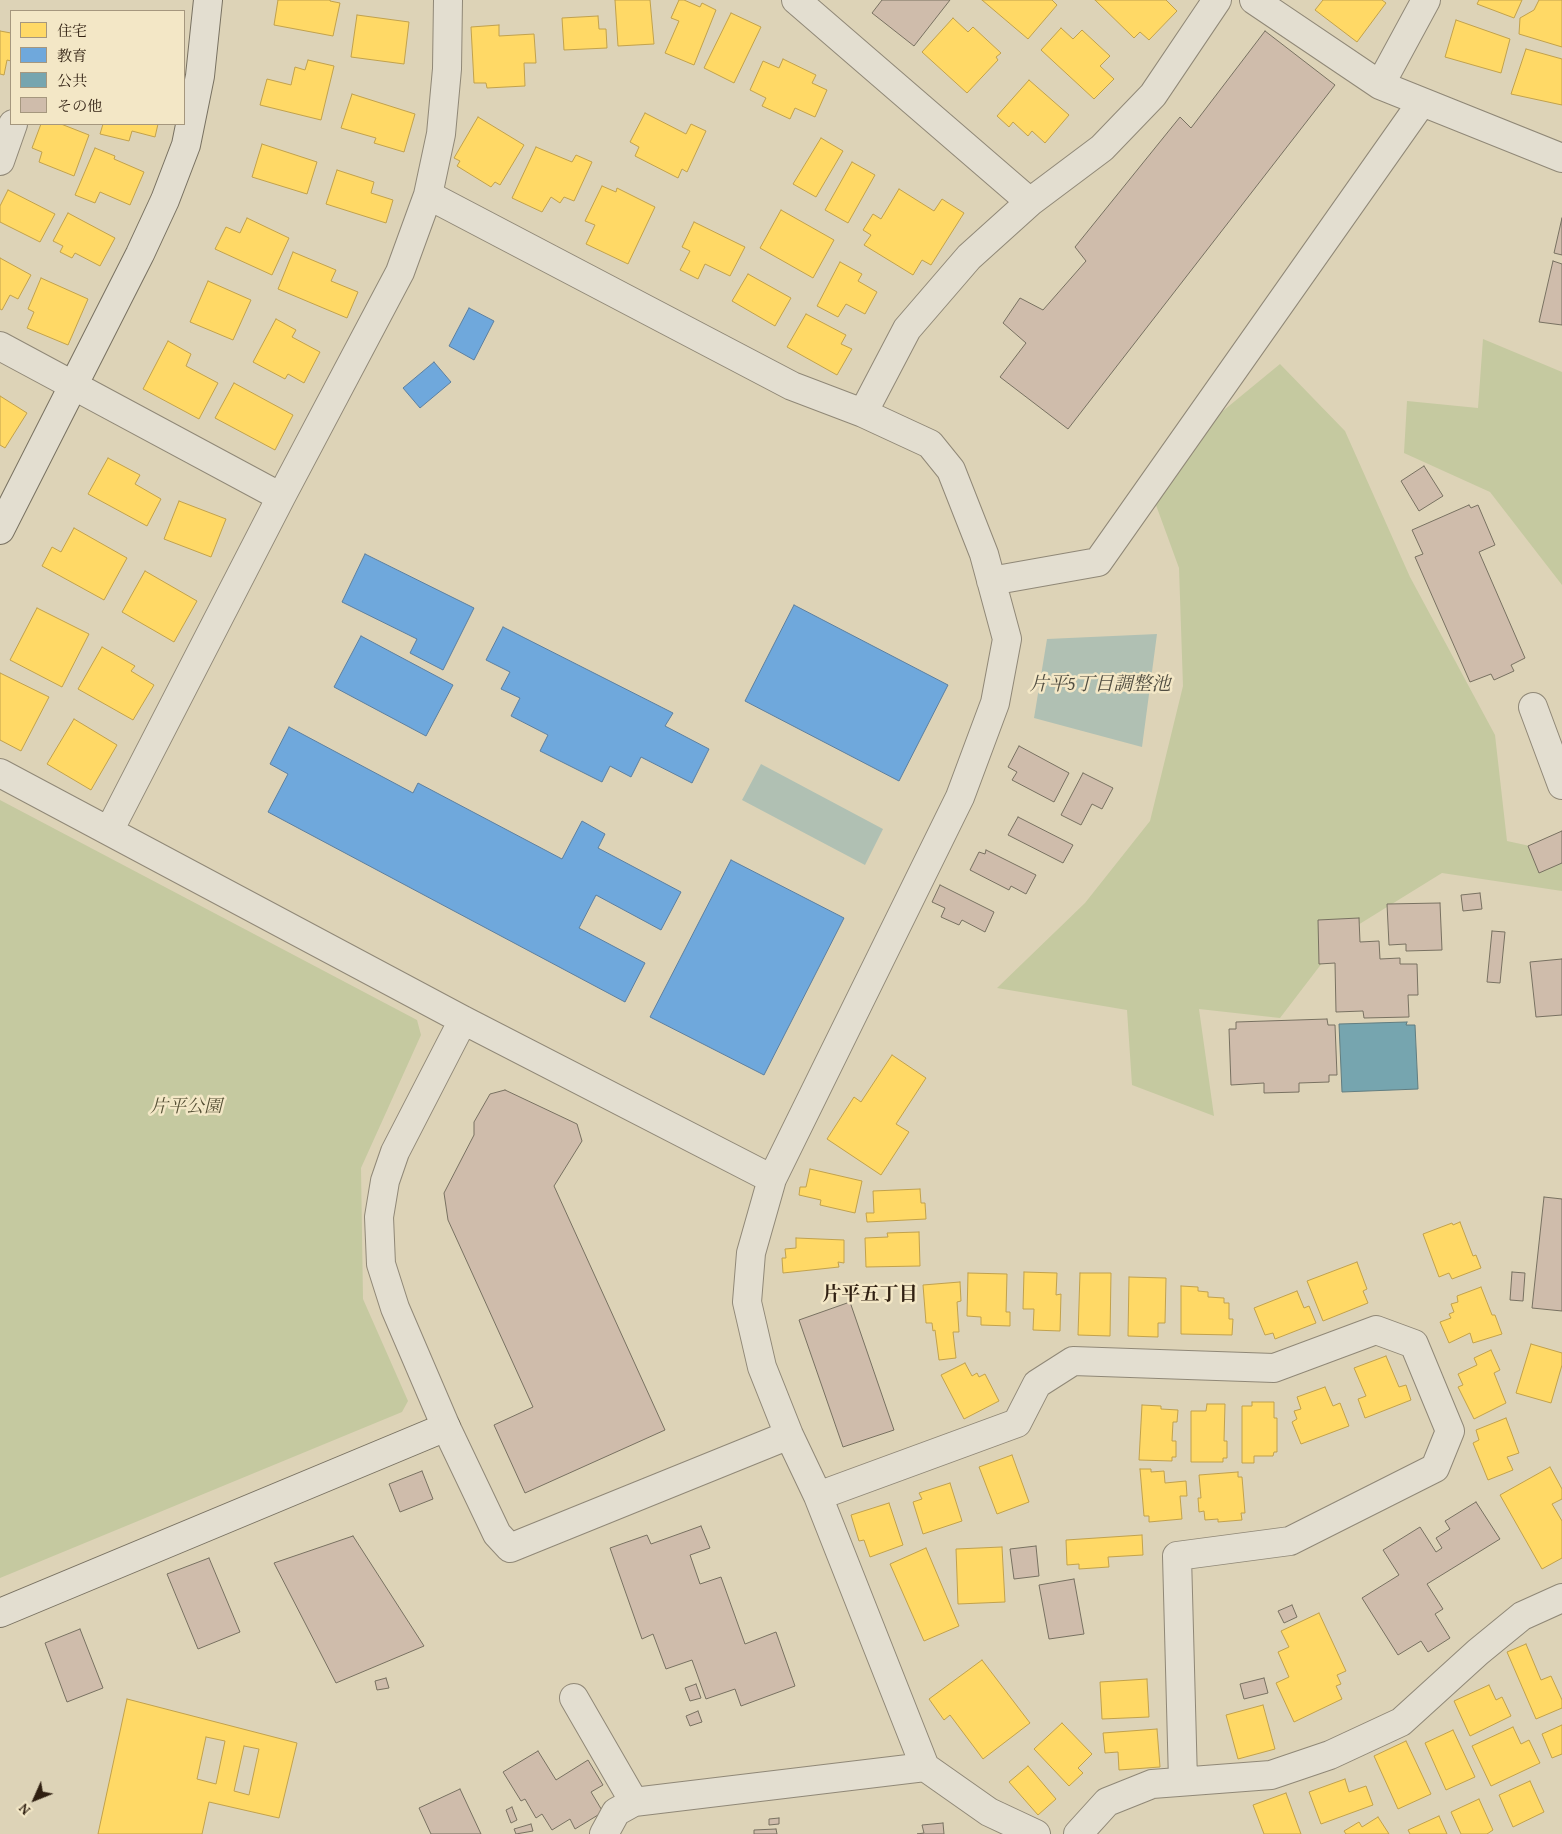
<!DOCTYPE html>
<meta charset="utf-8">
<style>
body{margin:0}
#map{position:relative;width:1562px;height:1834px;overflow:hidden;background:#ddd3b7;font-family:"Gentium Book Plus","Noto Serif JP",serif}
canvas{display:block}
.legend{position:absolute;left:10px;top:10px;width:175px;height:115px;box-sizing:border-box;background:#f3e7c6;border:1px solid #a5977e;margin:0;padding:6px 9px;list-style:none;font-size:15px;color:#2f1f11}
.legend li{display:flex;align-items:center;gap:10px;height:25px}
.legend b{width:25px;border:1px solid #a5977e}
.north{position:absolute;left:10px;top:1774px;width:50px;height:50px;-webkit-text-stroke:4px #f3e7c6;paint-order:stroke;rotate:226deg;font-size:14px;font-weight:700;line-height:20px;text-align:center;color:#2f1f11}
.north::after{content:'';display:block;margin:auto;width:18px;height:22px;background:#2f1f11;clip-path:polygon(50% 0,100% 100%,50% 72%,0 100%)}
</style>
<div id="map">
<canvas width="1562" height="1834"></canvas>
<ul class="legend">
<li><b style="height:14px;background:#ffd966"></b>住宅</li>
<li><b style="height:14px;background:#6fa8dc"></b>教育</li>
<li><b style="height:14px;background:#76a5af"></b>公共</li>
<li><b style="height:14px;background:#cfbcab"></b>その他</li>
</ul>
<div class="north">N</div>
</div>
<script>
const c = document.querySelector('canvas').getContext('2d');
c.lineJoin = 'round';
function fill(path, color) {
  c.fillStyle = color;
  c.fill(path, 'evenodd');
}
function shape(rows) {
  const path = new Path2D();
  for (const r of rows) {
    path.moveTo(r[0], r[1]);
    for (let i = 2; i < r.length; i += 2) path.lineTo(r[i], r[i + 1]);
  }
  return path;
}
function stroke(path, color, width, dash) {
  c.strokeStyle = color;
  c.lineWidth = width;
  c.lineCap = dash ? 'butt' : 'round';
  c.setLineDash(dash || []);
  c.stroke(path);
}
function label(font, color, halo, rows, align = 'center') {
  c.font = font + ' "Gentium Book Plus","Noto Serif JP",serif';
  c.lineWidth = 5;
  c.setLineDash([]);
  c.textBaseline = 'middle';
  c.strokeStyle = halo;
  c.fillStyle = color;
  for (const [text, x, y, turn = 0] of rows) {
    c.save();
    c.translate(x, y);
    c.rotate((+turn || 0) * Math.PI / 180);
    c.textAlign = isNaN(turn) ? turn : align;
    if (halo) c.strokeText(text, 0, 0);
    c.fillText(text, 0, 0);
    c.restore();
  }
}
fill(shape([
 [1483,339,1562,372,1562,585,1490,492,1404,453,1407,401,1478,408],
 [1280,364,1345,431,1410,577,1495,735,1507,841,1562,853,1562,891,1442,873,1345,933,1280,1018,1199,1009,1214,1116,1132,1085,1127,1010,997,988,1085,903,1150,821,1183,686,1179,568,1145,475],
 [0,800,417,1020,421,1035,361,1168,363,1299,408,1401,402,1412,0,1578]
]), '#c5c9a0');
fill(shape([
 [1157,634,1142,747,1034,718,1047,639],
 [761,764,883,829,865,865,742,800]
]), '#b0c0b3');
const homes = shape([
 [278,0,330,0,330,1,340,3,333,36,274,25,278,0],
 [615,0,650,0,654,44,618,46,615,0],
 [679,0,684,0,700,7,702,3,716,10,694,65,665,53,679,21,671,18,679,0],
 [982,0,1052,0,1057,5,1028,39,982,0],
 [1095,0,1166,0,1177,11,1149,40,1140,32,1134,38,1095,0],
 [1323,0,1382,0,1386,3,1357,42,1315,10,1323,0],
 [1479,0,1522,0,1514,18,1477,4,1479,0],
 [1539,0,1562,0,1562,47,1519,34,1520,18,1534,10,1539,0],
 [731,13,761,27,734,83,704,68,731,13],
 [357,15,409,22,404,64,351,57,357,15],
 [598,16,599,29,606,29,607,48,564,50,562,18,598,16],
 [953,18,968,32,973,27,1001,53,996,57,998,60,967,93,922,52,953,18],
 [1456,20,1510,39,1501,73,1445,57,1456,20],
 [499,25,499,36,534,34,536,63,524,63,525,86,487,88,486,83,474,83,471,27,499,25],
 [1061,28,1073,39,1082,30,1110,56,1100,66,1114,79,1094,99,1041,50,1061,28],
 [0,31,11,33,11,61,7,60,4,75,0,74,0,31],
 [1526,49,1562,59,1562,105,1511,94,1526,49],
 [783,59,816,75,812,83,827,90,815,117,795,108,790,119,762,106,766,98,750,90,763,61,779,68,783,59],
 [308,60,334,66,321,120,260,105,267,79,291,85,295,67,305,70,308,60],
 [1029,80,1069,115,1045,143,1032,131,1028,136,1013,122,1009,127,997,116,1029,80],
 [352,94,415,114,404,152,374,143,376,138,341,128,352,94],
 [645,113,686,134,691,124,706,131,687,172,682,169,678,178,635,156,639,147,630,142,645,113],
 [478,117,524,145,500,185,495,182,491,187,457,166,460,161,454,158,478,117],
 [41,124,61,124,89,135,74,176,39,162,42,152,32,148,41,124],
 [103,124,158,124,155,137,132,131,129,141,100,134,103,124],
 [821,138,843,151,816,197,793,184,821,138],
 [262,144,317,162,307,194,252,177,262,144],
 [536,147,572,162,576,155,592,162,574,201,564,197,560,203,551,197,542,212,512,198,536,147],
 [95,148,115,156,114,159,144,172,130,205,100,192,95,203,75,195,95,148],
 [852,162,875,175,848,223,825,210,852,162],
 [337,170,374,182,371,193,393,200,386,223,326,204,337,170],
 [602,186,616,192,617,188,655,207,628,264,586,244,595,225,585,221,602,186],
 [899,189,934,211,942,199,964,213,931,265,922,260,913,275,864,245,871,235,863,230,873,214,881,219,899,189],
 [8,190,55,214,40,242,0,222,0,206,8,190],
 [781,210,834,240,813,278,760,248,781,210],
 [68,213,115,238,100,266,75,253,72,258,60,252,63,246,53,241,68,213],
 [247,218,289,238,272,275,215,249,226,227,240,233,247,218],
 [694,222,745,247,730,276,705,264,698,279,680,270,690,251,682,247,694,222],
 [293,252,336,270,331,281,358,292,347,318,278,289,293,252],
 [0,258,31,275,18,299,10,295,2,310,0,309,0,258],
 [840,262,862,274,858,281,877,292,865,314,846,304,838,317,817,306,840,262],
 [748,274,791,298,775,326,732,301,748,274],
 [41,278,88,299,68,345,27,328,34,312,28,309,41,278],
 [208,281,251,300,233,340,190,322,208,281],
 [806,314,846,335,841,344,852,349,837,375,787,347,806,314],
 [276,319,296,330,292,337,320,352,304,383,288,374,285,379,253,362,276,319],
 [168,341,191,354,186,366,218,383,199,419,143,389,168,341],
 [234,383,293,415,275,450,215,418,234,383],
 [0,396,27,413,5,448,0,445,0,396],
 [108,458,140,475,135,484,161,499,147,526,88,494,108,458],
 [179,501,226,519,211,557,164,539,179,501],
 [74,528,127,558,104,600,42,566,52,547,61,552,74,528],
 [145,571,197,601,174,642,122,612,145,571],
 [37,608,89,634,62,687,10,660,37,608],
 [102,647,135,666,131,671,154,685,133,720,78,689,102,647],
 [0,673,49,697,21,751,0,740,0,673],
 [74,719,117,745,91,790,47,764,74,719],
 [892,1055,926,1078,896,1124,909,1132,881,1175,827,1139,854,1097,861,1102,892,1055],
 [810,1169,862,1181,855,1213,820,1205,821,1200,799,1195,800,1187,806,1187,810,1169],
 [920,1189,921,1203,925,1203,926,1219,867,1222,866,1213,874,1213,873,1191,920,1189],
 [1460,1222,1473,1256,1476,1255,1481,1268,1452,1279,1449,1273,1439,1277,1423,1234,1452,1223,1453,1225,1460,1222],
 [919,1232,920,1266,866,1267,865,1238,888,1237,887,1233,919,1232],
 [796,1238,844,1240,844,1263,838,1262,839,1267,783,1273,782,1258,786,1258,785,1249,796,1248,796,1238],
 [1357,1262,1367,1289,1363,1291,1368,1303,1323,1321,1307,1281,1357,1262],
 [1024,1272,1057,1273,1056,1295,1061,1294,1060,1331,1033,1330,1034,1309,1023,1309,1024,1272],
 [968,1273,1007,1274,1006,1312,1010,1312,1010,1326,981,1325,981,1317,967,1316,968,1273],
 [1080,1273,1111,1273,1110,1336,1078,1335,1080,1273],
 [1129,1277,1166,1278,1165,1323,1158,1323,1158,1337,1128,1336,1129,1277],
 [960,1282,961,1301,957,1302,959,1332,953,1332,956,1358,939,1360,935,1330,933,1331,932,1323,926,1323,923,1285,960,1282],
 [1181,1286,1198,1287,1198,1291,1208,1292,1208,1297,1224,1298,1224,1303,1229,1303,1229,1319,1233,1319,1232,1335,1181,1334,1181,1286],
 [1481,1287,1492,1315,1495,1315,1502,1334,1473,1343,1470,1333,1449,1343,1440,1322,1451,1318,1449,1314,1454,1312,1451,1304,1458,1302,1457,1296,1481,1287],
 [1297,1291,1304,1308,1309,1306,1316,1323,1275,1339,1273,1333,1265,1335,1254,1308,1297,1291],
 [1531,1344,1562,1353,1562,1365,1551,1403,1516,1393,1531,1344],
 [1491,1350,1500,1370,1494,1373,1506,1403,1474,1419,1458,1387,1463,1385,1458,1374,1477,1365,1474,1358,1491,1350],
 [1386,1356,1399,1387,1406,1385,1411,1400,1365,1418,1358,1399,1366,1396,1354,1368,1386,1356],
 [965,1363,972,1376,977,1373,979,1377,985,1374,999,1401,964,1419,941,1375,965,1363],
 [1325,1387,1333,1406,1340,1403,1349,1426,1301,1444,1292,1422,1297,1419,1294,1411,1301,1409,1297,1397,1325,1387],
 [1252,1402,1274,1402,1274,1418,1277,1418,1277,1452,1274,1452,1273,1456,1254,1456,1254,1463,1242,1463,1242,1406,1252,1406,1252,1402],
 [1207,1404,1225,1404,1224,1441,1227,1441,1227,1458,1223,1458,1223,1462,1191,1462,1191,1411,1206,1411,1207,1404],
 [1142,1405,1161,1406,1161,1409,1178,1410,1177,1422,1173,1422,1172,1441,1176,1441,1176,1457,1172,1457,1172,1461,1139,1460,1142,1405],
 [1506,1418,1519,1453,1507,1457,1513,1470,1488,1480,1473,1443,1479,1440,1476,1430,1506,1418],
 [1012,1455,1029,1502,997,1514,979,1467,1012,1455],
 [1550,1467,1562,1489,1562,1499,1552,1504,1562,1521,1562,1558,1542,1569,1500,1495,1550,1467],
 [1140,1469,1151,1469,1151,1472,1164,1471,1165,1483,1186,1481,1187,1496,1180,1496,1182,1519,1149,1522,1149,1516,1144,1516,1140,1469],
 [1238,1472,1238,1477,1242,1477,1245,1513,1241,1513,1242,1520,1218,1522,1218,1519,1205,1520,1204,1511,1199,1512,1198,1498,1201,1498,1199,1475,1238,1472],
 [950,1483,962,1521,923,1534,913,1502,922,1499,919,1493,950,1483],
 [889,1503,903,1545,870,1557,864,1540,859,1541,851,1515,889,1503],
 [1142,1535,1143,1555,1108,1557,1109,1567,1079,1569,1079,1564,1067,1565,1066,1540,1142,1535],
 [1002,1547,1005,1602,958,1604,956,1549,1002,1547],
 [926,1548,959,1626,924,1641,890,1564,926,1548],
 [1319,1613,1346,1671,1337,1675,1341,1684,1336,1686,1342,1699,1294,1722,1276,1683,1289,1677,1278,1652,1289,1647,1281,1631,1319,1613],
 [1526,1644,1541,1680,1551,1676,1562,1700,1562,1708,1536,1719,1507,1652,1526,1644],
 [982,1660,1030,1723,983,1759,950,1715,944,1720,929,1699,982,1660],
 [1147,1679,1149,1717,1102,1719,1100,1682,1147,1679],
 [1489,1685,1496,1700,1502,1697,1511,1716,1470,1736,1454,1701,1489,1685],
 [127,1699,297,1743,279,1818,209,1802,202,1834,98,1834,127,1699],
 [206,1737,225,1741,216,1784,197,1779,206,1737],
 [244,1746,259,1749,249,1795,234,1791,244,1746],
 [1263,1705,1275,1749,1238,1759,1226,1715,1263,1705],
 [1062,1723,1092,1754,1078,1768,1083,1773,1069,1786,1034,1749,1062,1723],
 [1562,1725,1562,1754,1552,1758,1542,1734,1562,1725],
 [1513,1727,1521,1744,1529,1740,1540,1763,1491,1786,1472,1746,1513,1727],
 [1157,1729,1160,1767,1119,1770,1118,1752,1105,1753,1103,1733,1157,1729],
 [1453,1730,1475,1777,1446,1790,1425,1743,1453,1730],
 [1406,1741,1431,1794,1398,1809,1374,1756,1406,1741],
 [1028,1766,1056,1799,1038,1815,1009,1782,1028,1766],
 [1345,1779,1349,1792,1366,1786,1373,1805,1321,1824,1309,1792,1345,1779],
 [1530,1781,1544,1812,1513,1827,1499,1795,1530,1781],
 [1286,1793,1301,1834,1264,1834,1253,1805,1286,1793],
 [1479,1799,1493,1830,1487,1834,1461,1834,1451,1812,1479,1799],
 [1439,1816,1447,1834,1410,1834,1408,1830,1439,1816],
 [1378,1817,1389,1834,1346,1834,1344,1831,1359,1822,1362,1827,1378,1817]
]);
fill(homes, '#ffd966');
stroke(homes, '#c1a14c', 1);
const schools = shape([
 [469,308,494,321,474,360,449,346,469,308],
 [434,362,451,382,420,408,403,388,434,362],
 [365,554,474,608,443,670,410,653,417,639,342,602,365,554],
 [794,605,948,685,899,781,745,701,794,605],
 [503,627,673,713,665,726,709,749,692,783,641,757,631,777,610,766,602,782,540,751,548,735,511,716,520,698,501,689,510,672,486,660,503,627],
 [361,636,453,685,426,736,334,687,361,636],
 [289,727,413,793,418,783,562,859,582,821,605,834,598,848,681,892,661,930,596,895,579,928,645,963,625,1002,268,812,288,774,270,764,289,727],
 [731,860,844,918,764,1075,650,1017,731,860]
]);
fill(schools, '#6fa8dc');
stroke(schools, '#5c7f9f', 1);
const public = shape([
 [1407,1022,1406,1025,1415,1025,1418,1089,1342,1092,1339,1024,1407,1022]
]);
fill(public, '#76a5af');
stroke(public, '#617d80', 1);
const building = shape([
 [882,0,950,0,914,46,872,13,882,0],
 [1265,31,1335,85,1068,429,1000,377,1026,343,1003,323,1020,298,1043,310,1086,261,1075,247,1180,117,1191,128,1265,31],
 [1562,218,1562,255,1554,253,1562,218],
 [1553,261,1562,264,1562,325,1539,322,1553,261],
 [1424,466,1443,496,1419,511,1401,481,1424,466],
 [1469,505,1471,508,1478,505,1495,545,1479,552,1525,658,1511,665,1514,671,1494,680,1491,674,1470,682,1415,557,1423,554,1412,530,1469,505],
 [1019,746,1069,773,1054,802,1012,780,1017,772,1008,767,1019,746],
 [1083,773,1113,788,1102,809,1092,804,1081,825,1061,815,1083,773],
 [1018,817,1073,845,1063,863,1008,835,1018,817],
 [1562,831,1562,863,1539,873,1528,846,1562,831],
 [986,850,1036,875,1026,894,1011,886,1009,890,970,870,979,852,985,854,986,850],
 [940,885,994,912,985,932,962,920,959,925,941,917,945,908,932,902,940,885],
 [1480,893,1482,909,1463,911,1461,895,1480,893],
 [1440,903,1442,950,1406,951,1406,944,1389,945,1387,904,1440,903],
 [1359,918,1360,942,1379,941,1380,959,1400,958,1400,964,1417,964,1418,995,1408,995,1409,1017,1364,1018,1363,1011,1336,1012,1335,963,1319,964,1318,920,1359,918],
 [1492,931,1505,932,1500,983,1487,982,1492,931],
 [1562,959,1562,1015,1536,1017,1530,962,1562,959],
 [1327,1019,1328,1025,1335,1025,1337,1075,1329,1075,1329,1082,1299,1083,1299,1092,1264,1093,1264,1083,1231,1085,1229,1029,1236,1029,1236,1022,1327,1019],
 [505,1090,577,1124,582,1141,554,1186,665,1430,525,1493,494,1425,533,1407,448,1220,444,1193,474,1135,474,1122,490,1094,505,1090],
 [1544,1197,1562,1199,1562,1311,1532,1308,1544,1197],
 [1512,1272,1525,1273,1523,1301,1510,1300,1512,1272],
 [850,1302,894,1430,843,1447,799,1320,850,1302],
 [422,1471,433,1499,400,1512,389,1484,422,1471],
 [1476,1502,1500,1539,1427,1584,1443,1609,1435,1614,1450,1638,1428,1652,1421,1641,1398,1655,1362,1598,1399,1575,1383,1550,1420,1527,1436,1552,1442,1548,1436,1538,1450,1529,1445,1521,1476,1502],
 [701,1526,710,1548,690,1555,700,1584,721,1577,745,1644,776,1632,795,1686,741,1706,735,1689,706,1699,692,1660,666,1669,653,1634,642,1639,610,1548,647,1535,651,1544,701,1526],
 [353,1536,424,1646,336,1683,274,1563,353,1536],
 [1036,1546,1039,1576,1014,1579,1010,1549,1036,1546],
 [209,1558,240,1632,198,1649,167,1574,209,1558],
 [1074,1579,1084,1634,1049,1639,1039,1585,1074,1579],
 [1292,1605,1297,1617,1284,1623,1278,1611,1292,1605],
 [80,1629,103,1688,67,1702,45,1643,80,1629],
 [386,1678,389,1688,377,1690,375,1681,386,1678],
 [1264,1678,1268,1693,1244,1699,1240,1684,1264,1678],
 [696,1684,701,1698,690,1701,685,1688,696,1684],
 [698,1711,702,1722,690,1726,686,1716,698,1711],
 [538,1751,556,1780,588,1760,603,1785,591,1792,603,1812,575,1829,570,1819,552,1830,542,1814,536,1818,525,1799,521,1801,503,1772,538,1751],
 [460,1789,481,1834,431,1834,419,1808,460,1789],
 [512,1807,517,1820,511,1823,506,1810,512,1807],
 [779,1818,779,1824,769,1825,769,1819,779,1818],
 [943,1823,944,1834,917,1834,924,1833,922,1825,943,1823],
 [531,1824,533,1831,516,1834,514,1829,531,1824],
 [776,1829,777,1834,754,1834,754,1830,776,1829]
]);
fill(building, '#cfbcab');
stroke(building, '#787161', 1);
const street = shape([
 [796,0,1030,202],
 [1254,0,1380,85,1562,158],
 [1380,85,1426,0],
 [0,161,13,124],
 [428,195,792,386,863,413,930,444,951,470,984,554,1007,639,995,703,960,797,772,1179,751,1253,747,1302,762,1367,789,1435,818,1496,925,1767,989,1812,1036,1834],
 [0,346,281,497],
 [863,413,907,329,969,257,1030,202,1102,148,1153,95,1217,0],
 [991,581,1098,562,1422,102],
 [1533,707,1562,785],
 [0,773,463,1020,772,1179],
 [109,831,281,497,400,272,428,195,441,134,447,69,448,0],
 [463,1020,395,1152,385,1181,379,1217,381,1264,395,1308,446,1427,497,1534,510,1548,789,1435],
 [818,1496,1017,1423,1037,1384,1073,1361,1274,1368,1376,1330,1414,1344,1450,1431,1435,1468,1290,1541,1177,1556,1183,1781],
 [574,1698,634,1802],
 [604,1834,616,1812,634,1802,925,1767],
 [1078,1834,1107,1802,1152,1784,1271,1775,1330,1755,1401,1722,1478,1652,1522,1616,1562,1598]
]);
const secondary = shape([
 [0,530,140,254,165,200,186,145,200,76,208,0],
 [0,1613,446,1427]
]);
stroke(street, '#908877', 30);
stroke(secondary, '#787161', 30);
stroke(street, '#e3ded0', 28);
stroke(secondary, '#e3ded0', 28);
label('italic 18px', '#565036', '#f3e7c6', [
 ["片平公園",186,1107]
]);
label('italic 19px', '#504d41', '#f3e7c6', [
 ["片平5丁目調整池",1100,685]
]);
label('bold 19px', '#2f1f11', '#f3e7c6', [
 ["片平五丁目",870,1295]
]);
</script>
